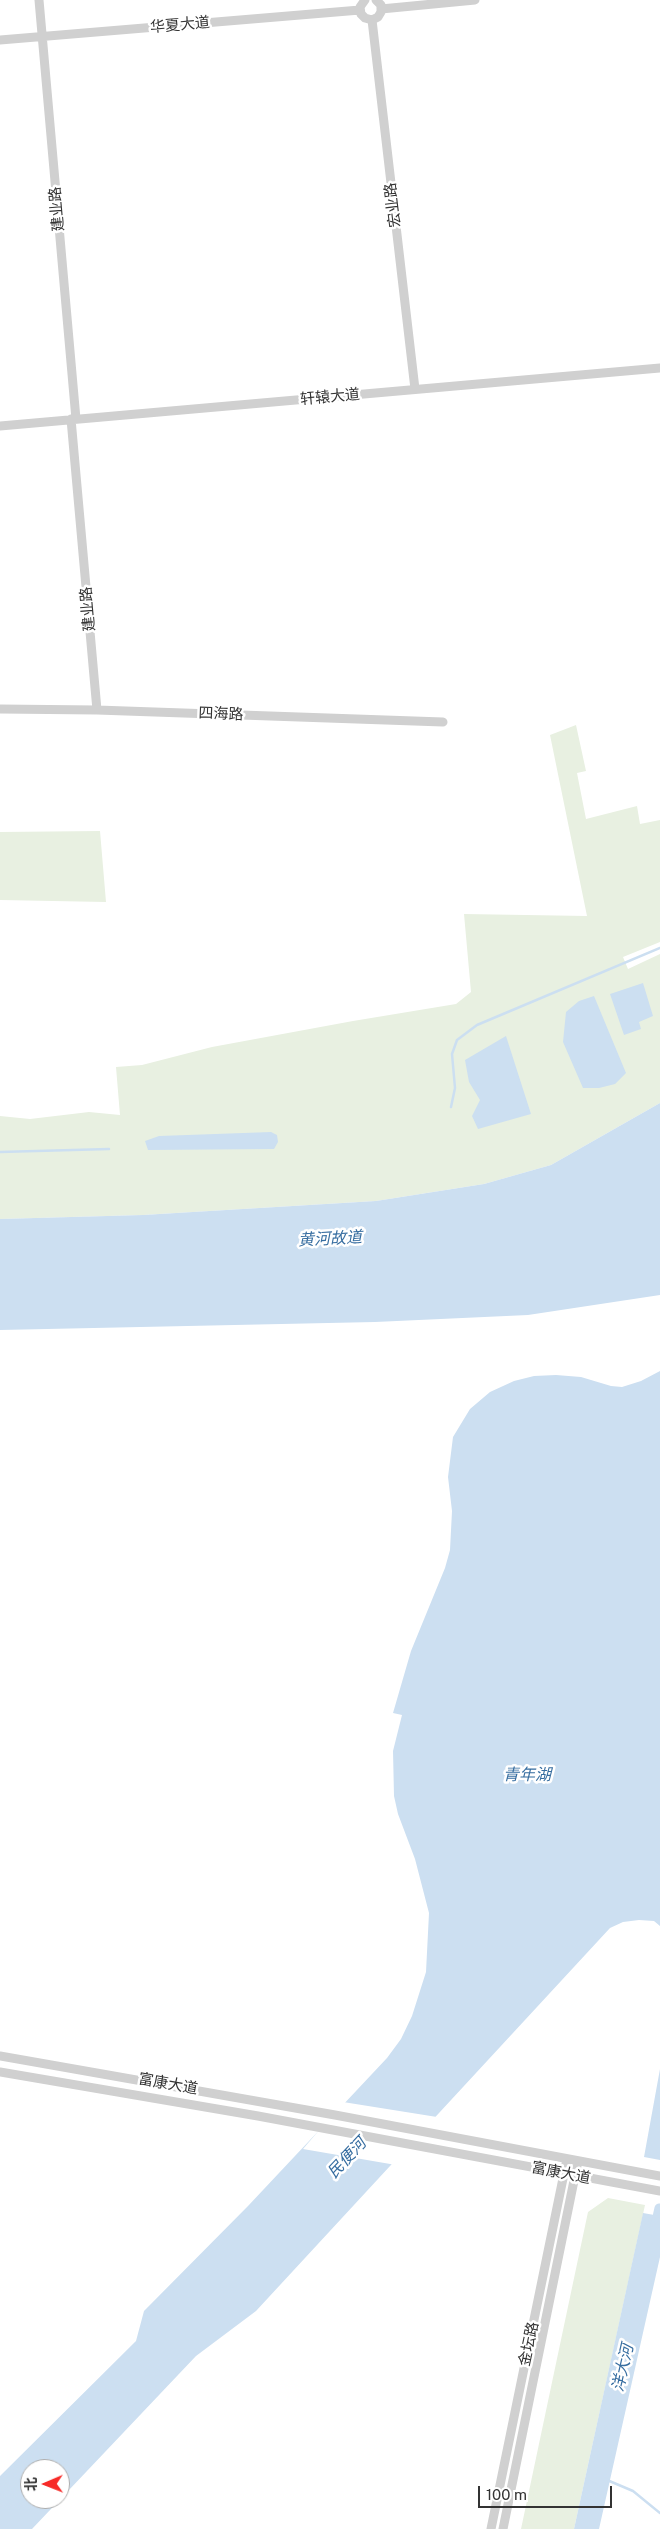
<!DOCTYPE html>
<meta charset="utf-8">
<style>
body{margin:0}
#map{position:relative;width:660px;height:2529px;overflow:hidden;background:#fff;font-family:"Public Sans","Noto Sans SC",sans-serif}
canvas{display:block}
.north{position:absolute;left:20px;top:2459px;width:50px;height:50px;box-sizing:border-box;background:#fff;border:1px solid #adadad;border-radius:50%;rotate:269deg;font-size:14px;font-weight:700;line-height:20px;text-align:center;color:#333}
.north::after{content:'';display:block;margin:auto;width:18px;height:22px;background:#f72b28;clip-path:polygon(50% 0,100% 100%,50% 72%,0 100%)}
.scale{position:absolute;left:478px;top:2486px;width:134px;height:22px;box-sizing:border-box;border:2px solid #333;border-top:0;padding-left:6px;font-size:15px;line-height:18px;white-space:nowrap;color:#333;-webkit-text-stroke:4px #fff;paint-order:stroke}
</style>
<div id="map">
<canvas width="660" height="2529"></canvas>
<div class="north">北</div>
<div class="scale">100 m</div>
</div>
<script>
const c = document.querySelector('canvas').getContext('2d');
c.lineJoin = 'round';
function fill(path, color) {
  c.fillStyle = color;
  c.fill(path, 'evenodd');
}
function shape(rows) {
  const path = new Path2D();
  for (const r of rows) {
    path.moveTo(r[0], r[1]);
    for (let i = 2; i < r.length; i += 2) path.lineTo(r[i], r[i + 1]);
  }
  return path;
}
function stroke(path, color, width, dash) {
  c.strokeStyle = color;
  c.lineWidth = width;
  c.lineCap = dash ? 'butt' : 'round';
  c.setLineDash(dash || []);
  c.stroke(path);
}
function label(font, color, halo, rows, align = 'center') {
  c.font = font + ' "Public Sans","Noto Sans SC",sans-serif';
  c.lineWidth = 5;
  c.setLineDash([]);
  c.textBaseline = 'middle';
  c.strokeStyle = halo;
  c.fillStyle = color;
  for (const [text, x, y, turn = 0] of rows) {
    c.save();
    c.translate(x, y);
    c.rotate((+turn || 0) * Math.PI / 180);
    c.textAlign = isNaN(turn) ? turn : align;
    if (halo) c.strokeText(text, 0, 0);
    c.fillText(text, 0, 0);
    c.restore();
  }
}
fill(shape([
 [576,725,586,771,577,773,586,819,637,806,640,824,660,820,660,942,623,957,628,969,660,954,660,1103,551,1165,484,1184,376,1201,143,1215,0,1219,0,1116,30,1119,89,1112,120,1115,116,1067,142,1065,212,1047,353,1021,456,1004,471,992,464,914,587,916,550,735],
 [100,831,106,902,0,900,0,832],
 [608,2198,645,2205,574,2529,521,2529,588,2212]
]), '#e8f0e1');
fill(shape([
 [643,983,653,1016,639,1022,641,1029,624,1035,610,994],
 [594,996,626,1073,615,1084,599,1088,583,1088,563,1042,566,1012,579,1001],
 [506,1036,531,1114,478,1129,472,1116,480,1100,469,1082,465,1060],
 [660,1103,660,1295,528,1315,375,1322,0,1330,0,1219,143,1215,376,1201,484,1184,551,1165],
 [271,1132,277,1135,278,1142,274,1149,148,1150,145,1141,159,1136],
 [660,1371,660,1926,654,1921,639,1920,623,1922,610,1928,256,2311,196,2356,32,2529,0,2529,0,2476,136,2341,144,2311,248,2206,387,2058,401,2039,412,2016,426,1972,429,1913,415,1859,398,1814,394,1796,393,1751,402,1715,393,1713,411,1651,445,1568,450,1550,452,1511,448,1477,453,1437,470,1409,490,1392,514,1381,534,1376,556,1375,581,1377,611,1386,622,1387,641,1381],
 [30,2469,60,2469,60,2499,30,2499],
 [660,2069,660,2160,644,2157],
 [643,2213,660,2216,660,2257,599,2529,574,2529]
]), '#ccdff1');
fill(shape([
 [343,2102,437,2117,396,2165,303,2149]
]), '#fff');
stroke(shape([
 [451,1107,455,1088,452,1054,457,1040,477,1025,660,948],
 [0,1152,109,1149],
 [607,2480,633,2491,660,2513]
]), '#ccdff1', 2.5);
stroke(shape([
 [655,2226,659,2208]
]), '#ccdff1', 9);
stroke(shape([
 [39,0,76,419],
 [365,0,360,7,361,14,365,18,372,20,378,17,381,12,381,5,376,0],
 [381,9,475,0],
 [372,20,415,389],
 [0,40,360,10],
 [71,419,97,710],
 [0,426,660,368],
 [0,709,97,710,443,722],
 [0,2056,335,2115,660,2176],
 [0,2072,258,2116,660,2191],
 [491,2529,567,2159],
 [503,2529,578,2161]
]), '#d0d0d0', 9);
label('15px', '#333', '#fff', [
 ["华夏大道",180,25,-5],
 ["宏业路",393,205,-97],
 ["建业路",57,209,-95],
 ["轩辕大道",330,397,-5],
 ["建业路",88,609,-95],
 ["四海路",221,714,2],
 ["富康大道",168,2084,10],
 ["富康大道",561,2173,11],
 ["金坛路",529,2344,-78]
]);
label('italic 16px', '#366da0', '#fff', [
 ["黄河故道",330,1239,-3],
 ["青年湖",527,1775],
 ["民便河",347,2158,-47],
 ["洋大河",623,2368,-77]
]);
</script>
